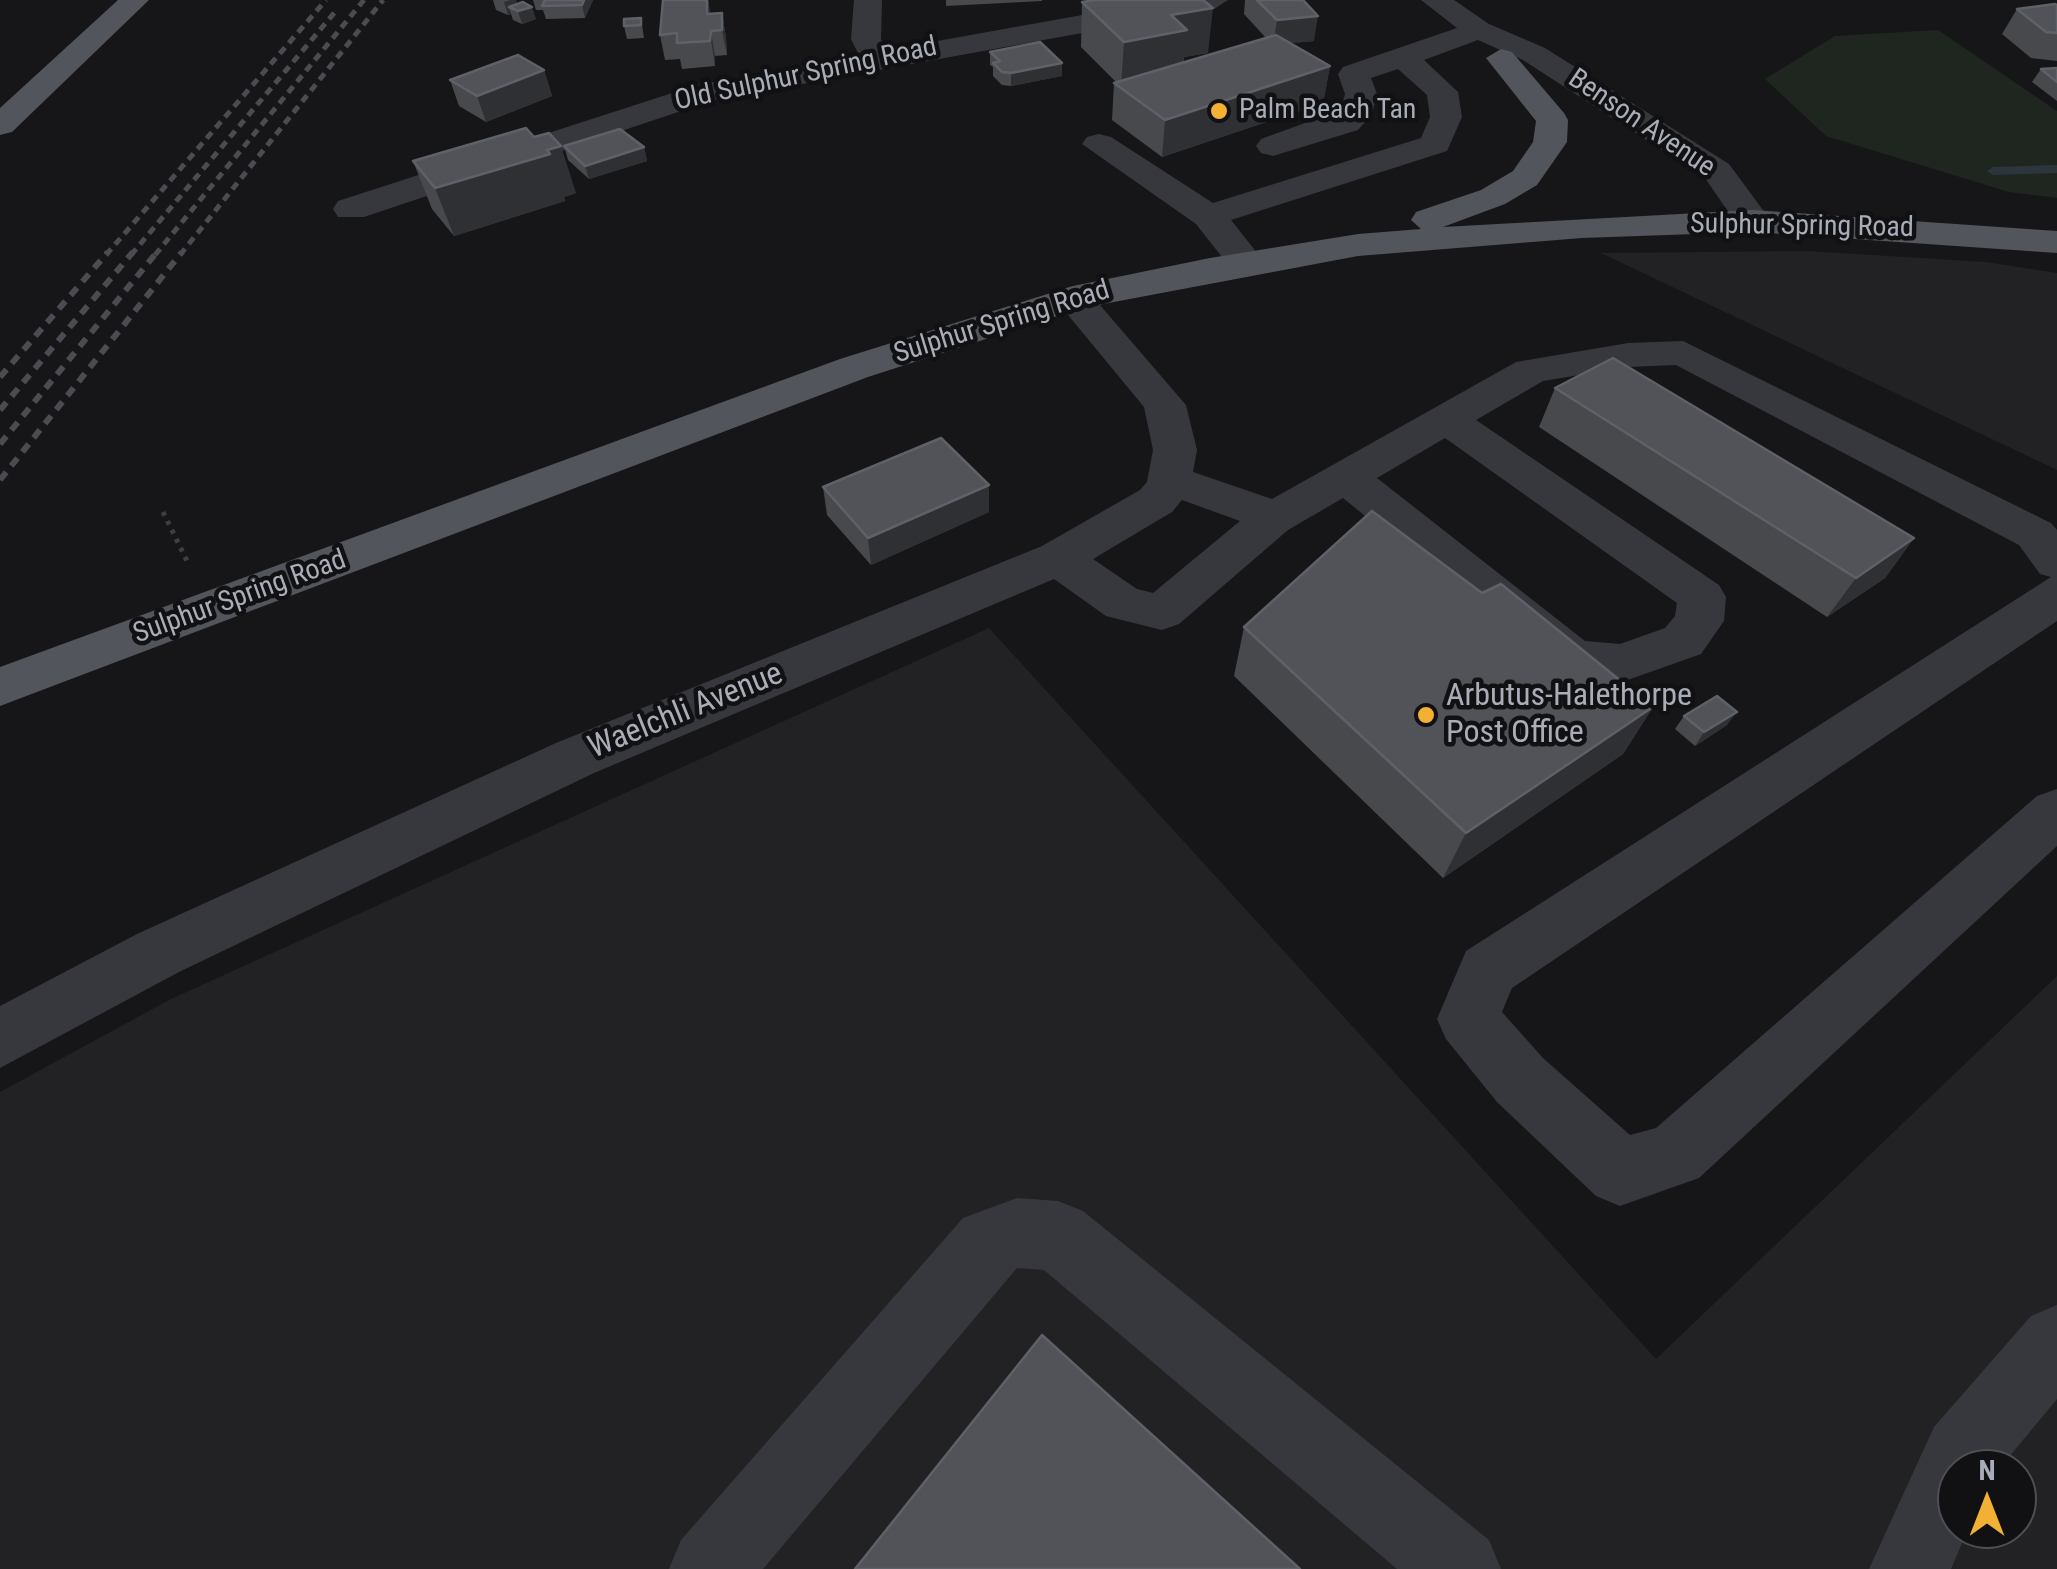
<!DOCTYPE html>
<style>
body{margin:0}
#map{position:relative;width:2057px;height:1569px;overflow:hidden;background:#161618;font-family:"Roboto Condensed",sans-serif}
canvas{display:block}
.north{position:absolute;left:1937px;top:1449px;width:100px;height:100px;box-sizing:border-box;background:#111113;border:2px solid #4d4f55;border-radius:50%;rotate:0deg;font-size:28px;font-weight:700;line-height:40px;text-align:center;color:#a8adb8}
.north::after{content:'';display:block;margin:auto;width:35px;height:45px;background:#f2b134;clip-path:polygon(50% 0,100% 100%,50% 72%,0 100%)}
</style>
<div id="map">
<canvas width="2057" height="1569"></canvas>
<div class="north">N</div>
</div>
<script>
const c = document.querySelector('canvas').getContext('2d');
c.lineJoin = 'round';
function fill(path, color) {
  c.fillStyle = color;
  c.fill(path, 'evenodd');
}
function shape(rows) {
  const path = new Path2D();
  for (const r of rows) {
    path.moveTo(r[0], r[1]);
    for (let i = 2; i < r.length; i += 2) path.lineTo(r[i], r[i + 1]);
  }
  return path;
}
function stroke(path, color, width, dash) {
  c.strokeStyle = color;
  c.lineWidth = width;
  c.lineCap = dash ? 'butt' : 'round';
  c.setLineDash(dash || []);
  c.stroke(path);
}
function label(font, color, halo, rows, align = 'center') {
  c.font = font + ' "Roboto Condensed",sans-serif';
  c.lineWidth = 9;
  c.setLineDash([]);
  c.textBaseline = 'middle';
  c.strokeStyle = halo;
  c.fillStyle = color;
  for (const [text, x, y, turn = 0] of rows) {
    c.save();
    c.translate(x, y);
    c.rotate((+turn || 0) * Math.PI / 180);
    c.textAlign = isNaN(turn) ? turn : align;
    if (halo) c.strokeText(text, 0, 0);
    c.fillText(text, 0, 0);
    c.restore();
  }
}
fill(shape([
 [1807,251,1986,262,2057,273,2057,470,1601,253],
 [989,628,1656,1359,2057,976,2057,1569,0,1569,0,1092,171,999],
 [1957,1469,2017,1469,2017,1529,1957,1529]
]), '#222225');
fill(shape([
 [1938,30,2057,111,2057,198,2009,192,1826,136,1765,79,1835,36]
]), '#1e261f');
fill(shape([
 [2057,165,2057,173,1993,175,1987,171,1993,167,2057,165]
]), '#2c353c');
stroke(shape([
 [163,512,188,563]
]), '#3d3f44', 5, [4, 6]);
fill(shape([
 [854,0,882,0,881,39,887,50,1166,0,1228,0,1214,9,714,100,364,217,338,217,333,209,338,201,697,85,859,55,851,39,854,0],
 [1421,0,1454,0,1489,24,1545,48,1729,164,1771,221,1766,229,1740,229,1705,178,1523,60,1478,40,1424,60,1458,92,1462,117,1447,151,1231,220,1265,263,1259,271,1233,271,1196,224,1082,144,1087,137,1099,134,1111,137,1213,203,1421,138,1430,117,1427,95,1398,69,1371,78,1377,94,1372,114,1358,130,1273,156,1261,153,1256,146,1261,139,1341,110,1345,94,1338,74,1343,67,1457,28,1421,0],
 [1073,286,1087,290,1186,405,1197,450,1193,472,1272,499,1516,362,1628,343,1683,341,2051,523,2057,530,2057,621,1512,988,1502,1012,1543,1058,1630,1135,1656,1128,2037,796,2057,789,2057,846,1699,1178,1620,1206,1596,1196,1497,1102,1446,1039,1437,1019,1466,951,2051,577,2040,574,2019,545,1676,365,1628,367,1543,381,1476,420,1719,585,1726,597,1724,621,1701,654,1622,682,1555,671,1343,498,1288,530,1179,624,1162,630,1106,616,1054,579,594,773,179,972,0,1068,0,1006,137,934,556,743,1042,546,1140,490,1147,482,1153,450,1144,407,1054,298,1059,290,1073,286],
 [1445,438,1677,603,1675,616,1665,628,1620,644,1585,641,1377,478,1445,438],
 [1182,500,1240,521,1153,593,1137,589,1093,559,1172,512,1182,500],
 [1017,1198,1058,1201,1083,1211,1489,1540,1501,1569,1397,1569,1044,1270,1017,1268,763,1569,669,1569,681,1540,963,1218,1017,1198],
 [2057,1305,2057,1399,1999,1469,1957,1469,1957,1529,1968,1529,1951,1569,1869,1569,1934,1427,2031,1316,2057,1305]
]), '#37383d');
fill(shape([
 [118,0,149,0,12,132,0,135,0,108,118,0],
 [1501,49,1512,52,1564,113,1568,120,1567,142,1537,185,1505,204,1443,227,1753,210,2057,231,2057,253,1753,232,1582,238,1358,256,1082,308,868,377,0,706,0,667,840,359,1073,286,1210,258,1358,234,1421,229,1411,220,1416,212,1481,190,1513,171,1533,142,1536,121,1486,58,1501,49]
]), '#53555c');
stroke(shape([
 [106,255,326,0],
 [131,255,335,12],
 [155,255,364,0],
 [180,255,383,0]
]), '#4a4c52', 5, [8, 6]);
stroke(shape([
 [0,377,108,252],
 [0,410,133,252],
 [0,444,157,252],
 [0,480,182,252]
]), '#4a4c52', 6, [10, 8]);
fill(shape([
 [493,0,516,0,517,4,536,19,522,24,513,20,511,14,508,15,496,10],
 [533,0,593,0,585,18,546,19,543,10,536,10],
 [708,0,710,13,722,13,726,38,727,55,715,56,715,66,682,69,680,59,665,60,660,35],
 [946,0,1042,0,1042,1,946,6],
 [1245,0,1303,0,1314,41,1291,43,1330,66,1323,103,1162,157,1112,120,1114,83,1116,82,1081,47,1082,2,1208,53,1184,57,1184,62,1266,38,1244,14],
 [2057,5,2057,61,2031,58,2002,34,2017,9],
 [641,18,644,38,627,39,624,26],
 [990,52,1062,63,1062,76,1011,86,1002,85,993,76,993,67,990,65],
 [2057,68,2057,101,2032,82,2041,69],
 [544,70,552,96,486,122,459,106,450,80],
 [564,146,644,147,647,161,589,179,568,160],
 [413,161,576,193,564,197,565,201,454,236,432,209],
 [1555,388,1914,538,1885,578,1827,617,1539,427],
 [989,485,989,512,871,565,827,515,823,487],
 [1482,593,1653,707,1623,754,1443,878,1234,676,1244,627],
 [1684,716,1727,725,1695,746,1675,729]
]), '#47494d');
fill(shape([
 [510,0,516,0,519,11,509,7,511,14,508,15,504,2],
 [584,0,593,0,585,18,582,5],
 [708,0,712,21,711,31,715,56,715,66,707,14],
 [532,7,536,19,522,24,518,11],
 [1213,8,1208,53,1184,57,1183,75,1121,87,1124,42,1171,15],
 [722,13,726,38,727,55,722,30],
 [1318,16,1314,41,1273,45,1277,20],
 [1062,63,1062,76,1011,86,1011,73],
 [1330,66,1323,103,1162,157,1165,120],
 [544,70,552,96,486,122,477,96],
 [561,146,576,193,564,197,565,201,454,236,435,188],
 [644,147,647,161,589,179,585,166],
 [989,485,989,512,871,565,868,538],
 [1914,538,1885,578,1827,617,1856,578],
 [1653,707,1623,754,1443,878,1466,833],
 [1737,712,1727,725,1695,746,1704,732]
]), '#2f3033');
const building = shape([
 [545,0,584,0,582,5,542,6,545,0],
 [663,0,707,0,707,14,722,13,722,30,711,31,710,41,677,43,677,33,660,35,663,0],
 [1095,0,1203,0,1213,8,1171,15,1187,30,1124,42,1082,2,1095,0],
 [1257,0,1303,0,1318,16,1277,20,1257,0],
 [523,2,532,7,518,11,509,7,523,2],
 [2055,4,2057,5,2057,33,2046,32,2017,9,2055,4],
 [641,18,641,25,624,26,624,19,641,18],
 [1276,35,1330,66,1165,120,1114,83,1276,35],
 [1040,42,1062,63,1011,73,1002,72,993,63,1000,61,990,52,1040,42],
 [518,55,544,70,477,96,450,80,518,55],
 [2057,68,2057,82,2041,69,2057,68],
 [526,128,534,137,549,133,561,146,547,150,550,154,435,188,413,161,526,128],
 [620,129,644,147,585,166,564,146,620,129],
 [1613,358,1914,538,1856,578,1555,388,1613,358],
 [941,438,989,485,868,538,823,487,941,438],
 [1372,511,1482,593,1501,584,1653,707,1466,833,1244,627,1372,511],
 [1717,696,1737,712,1704,732,1684,716,1717,696],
 [1042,1335,1300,1569,855,1569,1042,1335]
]);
fill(building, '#525359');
stroke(building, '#5f6168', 2.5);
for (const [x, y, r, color] of [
 [1219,111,10,"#f2b134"],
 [1426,715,10,"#f2b134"]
]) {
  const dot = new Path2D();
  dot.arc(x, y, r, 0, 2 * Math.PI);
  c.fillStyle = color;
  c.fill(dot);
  stroke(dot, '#111113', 4);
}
label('28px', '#a8adb8', '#111113', [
 ["Old Sulphur Spring Road",806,75,-12],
 ["Benson Avenue",1641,124,34],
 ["Sulphur Spring Road",1802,227,1],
 ["Sulphur Spring Road",1002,323,-17],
 ["Sulphur Spring Road",240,598,-20]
]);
label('28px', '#a8adb8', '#111113', [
 ["Palm Beach Tan",1239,111]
], 'left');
label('32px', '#a8adb8', '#111113', [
 ["Arbutus-Halethorpe",1446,697],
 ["Post Office",1446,734]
], 'left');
label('32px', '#a8adb8', '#111113', [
 ["Waelchli Avenue",686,712,-22]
]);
</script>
